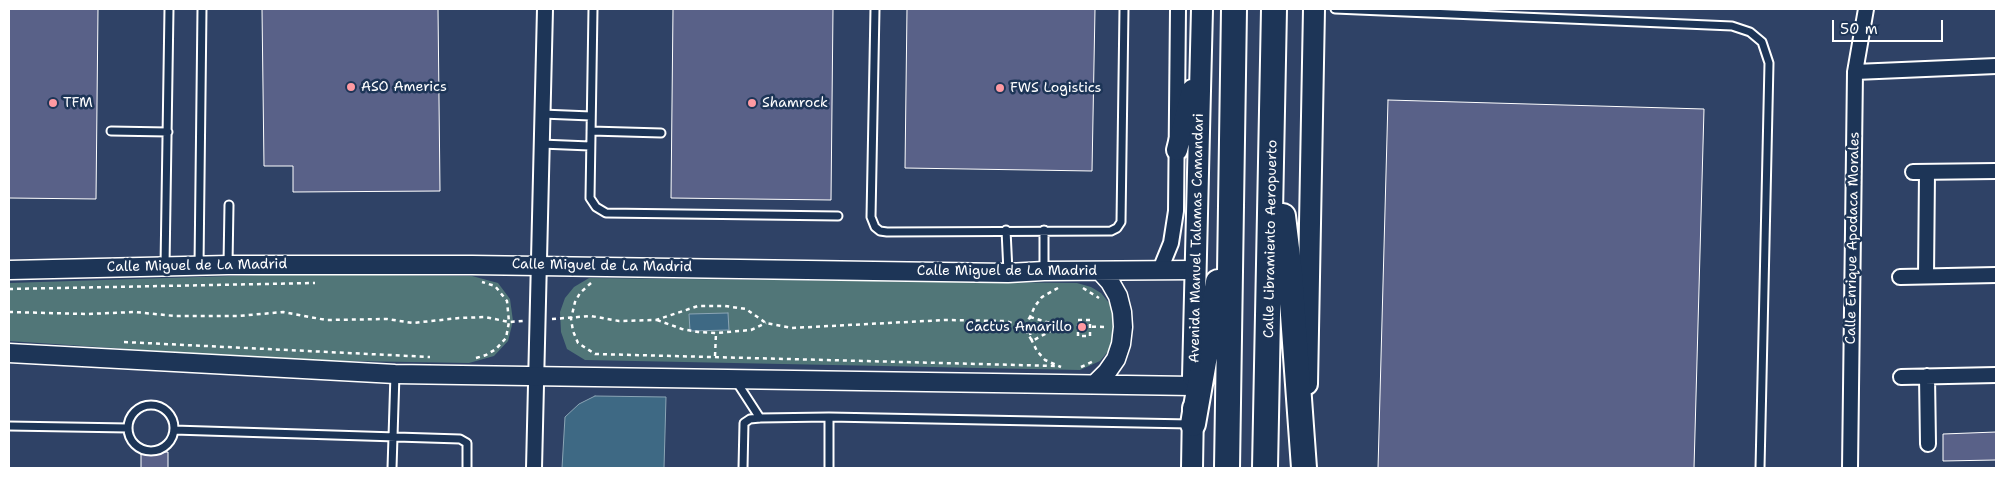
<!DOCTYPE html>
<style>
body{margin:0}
#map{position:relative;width:2005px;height:477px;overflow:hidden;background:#2f4266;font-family:"Shantell Sans",sans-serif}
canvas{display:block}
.frame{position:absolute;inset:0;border:10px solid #fff;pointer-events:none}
.scale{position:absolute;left:1832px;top:20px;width:111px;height:22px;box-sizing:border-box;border:2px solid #fff;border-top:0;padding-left:6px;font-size:15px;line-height:18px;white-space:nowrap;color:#fff;-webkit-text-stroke:4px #1d3557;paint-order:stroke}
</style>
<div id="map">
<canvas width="2005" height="477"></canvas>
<div class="frame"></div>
<div class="scale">50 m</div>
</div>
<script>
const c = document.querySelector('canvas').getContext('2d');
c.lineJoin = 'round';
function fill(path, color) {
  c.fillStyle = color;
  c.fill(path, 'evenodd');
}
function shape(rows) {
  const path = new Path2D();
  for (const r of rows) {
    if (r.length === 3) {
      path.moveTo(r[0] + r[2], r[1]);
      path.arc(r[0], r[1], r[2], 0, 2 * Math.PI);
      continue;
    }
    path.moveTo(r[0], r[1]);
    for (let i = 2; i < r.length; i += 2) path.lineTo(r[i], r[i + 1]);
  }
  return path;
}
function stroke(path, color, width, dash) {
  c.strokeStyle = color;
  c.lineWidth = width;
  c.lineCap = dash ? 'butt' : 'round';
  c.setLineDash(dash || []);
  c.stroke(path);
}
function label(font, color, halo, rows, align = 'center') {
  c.font = font + ' "Shantell Sans",sans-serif';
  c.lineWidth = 5;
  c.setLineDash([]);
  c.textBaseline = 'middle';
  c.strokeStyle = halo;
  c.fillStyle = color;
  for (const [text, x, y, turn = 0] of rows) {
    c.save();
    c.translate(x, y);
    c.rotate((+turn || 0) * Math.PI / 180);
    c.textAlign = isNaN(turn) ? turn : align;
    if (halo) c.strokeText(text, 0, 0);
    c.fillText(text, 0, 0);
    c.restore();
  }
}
fill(shape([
 [293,274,472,276,498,283,510,299,513,321,508,341,494,356,469,363,292,360,9,341,9,283],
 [589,278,1077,283,1091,287,1101,293,1110,304,1114,313,1116,336,1110,349,1100,361,1080,370,585,360,567,349,561,332,560,312,565,298,574,287]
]), '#517678');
const water = shape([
 [728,313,729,330,690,331,689,314,728,313],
 [595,396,666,397,664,468,562,468,565,417,579,404,595,396]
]);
fill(water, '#3e6984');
stroke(water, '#8ba5b5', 1);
const building = shape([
 [9,9,98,9,96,199,9,198,9,9],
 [262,9,438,9,440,191,293,192,293,166,264,166,262,9],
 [673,9,833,9,831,200,671,198,673,9],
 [907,9,1095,9,1092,171,905,168,907,9],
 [1388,100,1704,109,1694,468,1378,468,1388,100],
 [1996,432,1996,460,1943,461,1943,434,1996,432],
 [141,452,168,452,168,468,141,468,141,452]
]);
fill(building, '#596188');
stroke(building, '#fff', 1);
const service = shape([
 [593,9,590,198,596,207,606,213,838,216],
 [875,9,871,217,875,227,880,231,887,232,1111,231,1117,228,1121,222,1124,9],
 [1335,9,1732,26,1750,32,1762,42,1769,63,1760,468],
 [542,114,591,116],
 [111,131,168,132],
 [591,131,661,133],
 [541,144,590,146],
 [1006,230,1008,272],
 [1044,230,1044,270],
 [228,264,229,205],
 [165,266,169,9],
 [199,266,202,9],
 [736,381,760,418],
 [151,428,23],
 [9,426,128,428],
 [174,430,460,439,467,443,467,468],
 [392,468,395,374],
 [743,468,744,423,750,419,760,418,829,417,1190,424],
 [829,468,829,417]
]);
const minor = shape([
 [1855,72,1996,66],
 [1913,172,1996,171],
 [1160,270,1171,243,1176,211,1178,9],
 [1926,276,1927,173],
 [1900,277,1996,275],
 [1927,376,1928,444],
 [1901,377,1996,375],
 [534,468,545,9],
 [1850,468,1855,72,1866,9]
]);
const tertiary = shape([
 [9,270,228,265,472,265,1008,273,1044,271,1195,270],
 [9,353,395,374,1193,386],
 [1095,384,1107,372,1116,359,1121,344,1123,327,1122,312,1118,296,1110,282,1100,271]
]);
const secondary = shape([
 [1177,150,1192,90],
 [1193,377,1202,9],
 [1307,384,1314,9],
 [1192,468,1193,408]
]);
const trunk = shape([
 [1283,216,1290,273,1304,468],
 [1193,424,1218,282],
 [1227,468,1234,9],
 [1265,468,1274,9]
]);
stroke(service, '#fff', 11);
stroke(minor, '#fff', 18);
stroke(tertiary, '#fff', 21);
stroke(secondary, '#fff', 24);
stroke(trunk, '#fff', 28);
stroke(shape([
 [591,283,580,293,575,302,571,319,573,331,578,343,595,354,1056,366],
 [1058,288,1042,297,1035,306,1030,317,1029,329,1032,341,1037,351,1045,360,1061,367],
 [1083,288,1099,298],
 [9,289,315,283],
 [9,312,86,314,135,312,175,316,238,316,283,312,326,320,387,319,413,323,459,318,485,317,509,322,524,321],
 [1030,317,1060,326,1032,341,1024,327,1030,317],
 [552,319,591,316,619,321,656,320,698,306,725,306,746,309,766,323,792,328,945,320,1006,321,1024,327],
 [657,320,682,329,698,332,716,333,751,330,766,323],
 [1078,320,1090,320,1090,336,1078,336,1078,320],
 [1060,326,1106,327],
 [124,342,430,357],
 [715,356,716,333],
 [476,358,486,355,496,349,506,338,509,322,507,301,495,286,482,282],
 [1081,367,1094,361]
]), '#fff', 2.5, [4, 4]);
stroke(service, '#1d3557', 7);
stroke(minor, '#1d3557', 14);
stroke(tertiary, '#1d3557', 18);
stroke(secondary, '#1d3557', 20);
stroke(trunk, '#1d3557', 24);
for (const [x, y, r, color] of [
 [351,87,5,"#ff9aa2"],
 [1000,88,5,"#ff9aa2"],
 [53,103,5,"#ff9aa2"],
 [752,103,5,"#ff9aa2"],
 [1082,327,5,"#ff9aa2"]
]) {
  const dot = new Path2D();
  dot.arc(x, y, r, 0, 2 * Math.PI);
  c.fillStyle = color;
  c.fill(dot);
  stroke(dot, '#1d3557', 2);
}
label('14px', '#fff', '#1d3557', [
 ["ASO Americs",361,87],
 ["FWS Logistics",1010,88],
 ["TFM",63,103],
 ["Shamrock",762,103],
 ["Cactus Amarillo",1072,327,"right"]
], 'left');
label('14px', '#fff', '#1d3557', [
 ["Avenida Manuel Talamas Camandari",1197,238,-89],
 ["Calle Enrique Apodaca Morales",1853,238,-89],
 ["Calle Libramiento Aeropuerto",1271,239,-89],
 ["Calle Miguel de La Madrid",197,266,-1],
 ["Calle Miguel de La Madrid",602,266,1],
 ["Calle Miguel de La Madrid",1007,271]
]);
</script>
